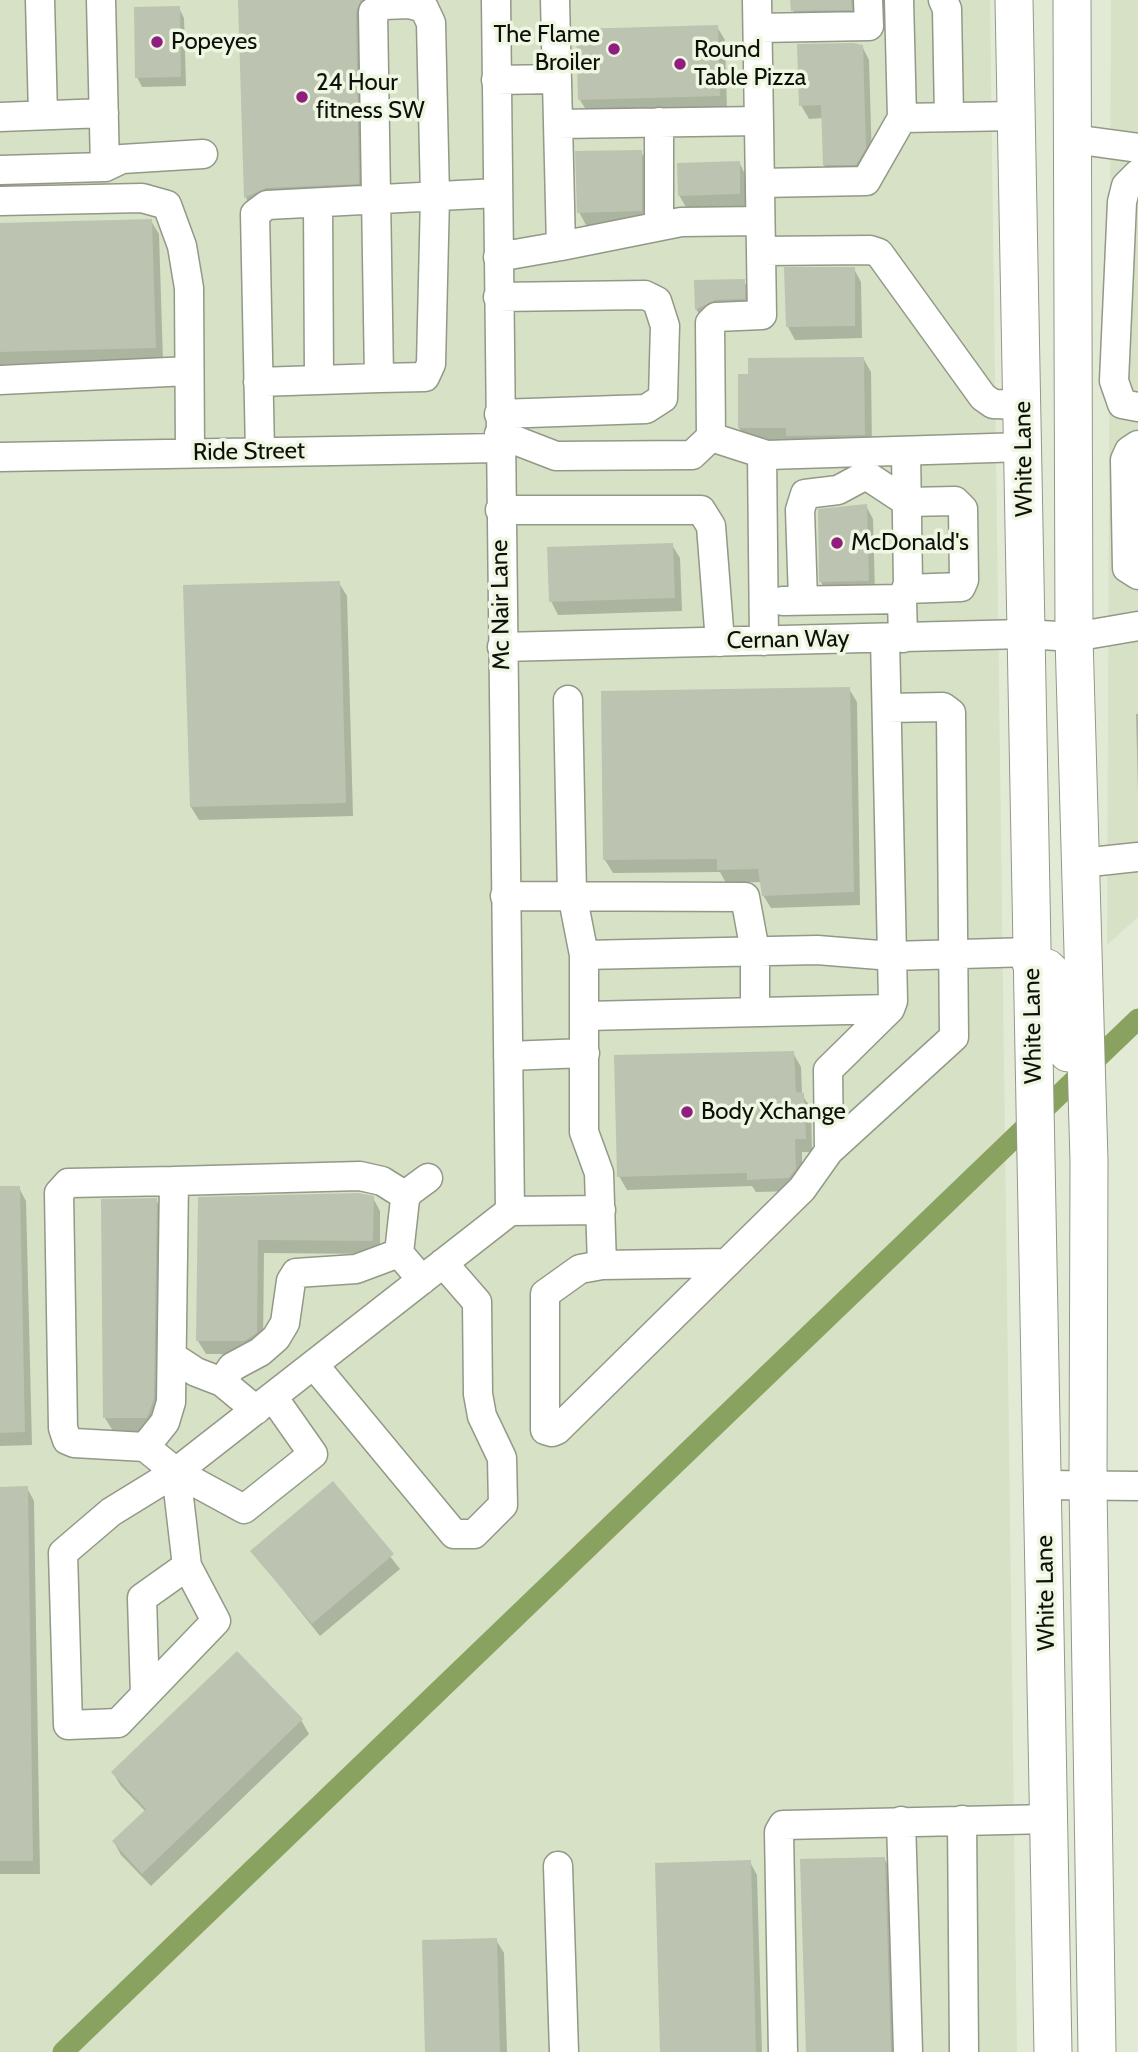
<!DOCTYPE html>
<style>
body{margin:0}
canvas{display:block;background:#e2ead6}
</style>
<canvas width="1138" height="2052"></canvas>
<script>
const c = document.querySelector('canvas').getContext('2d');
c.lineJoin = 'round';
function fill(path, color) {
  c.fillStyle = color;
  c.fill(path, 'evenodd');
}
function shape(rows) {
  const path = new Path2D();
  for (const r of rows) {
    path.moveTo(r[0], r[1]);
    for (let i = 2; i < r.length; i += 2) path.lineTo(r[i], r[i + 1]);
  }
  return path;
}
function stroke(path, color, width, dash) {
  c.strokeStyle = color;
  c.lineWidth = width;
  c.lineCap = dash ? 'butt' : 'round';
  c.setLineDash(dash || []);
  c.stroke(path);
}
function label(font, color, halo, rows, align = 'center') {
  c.font = font + ' Cabin,sans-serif';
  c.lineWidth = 7;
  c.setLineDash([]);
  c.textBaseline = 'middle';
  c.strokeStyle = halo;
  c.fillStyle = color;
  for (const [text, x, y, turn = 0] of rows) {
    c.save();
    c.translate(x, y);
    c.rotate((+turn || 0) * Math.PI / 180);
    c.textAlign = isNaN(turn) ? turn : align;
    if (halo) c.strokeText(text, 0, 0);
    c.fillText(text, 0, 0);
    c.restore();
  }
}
fill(shape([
 [0,0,990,0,1017,2052,0,2052],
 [1111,0,1138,0,1138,917,1107,945]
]), '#d6e1c6');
fill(shape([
 [240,0,363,0,368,7,366,196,253,211,246,198],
 [792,0,858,0,858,23,800,24,793,10],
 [179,8,184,18,186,86,142,87,137,77],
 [717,27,725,40,727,109,588,113,580,100],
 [862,46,869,60,872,162,832,178,824,165,823,118,809,119,801,105],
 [641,152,649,165,649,224,586,225,579,212],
 [739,162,746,176,747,207,687,209,679,195],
 [151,221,159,234,163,361,0,365,0,225],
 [854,269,861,282,862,338,795,340,788,327],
 [744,281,751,294,752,312,704,322,696,309,696,282],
 [863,358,871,372,872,448,747,441,739,428],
 [866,506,873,519,875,594,828,595,821,582],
 [672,545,680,558,682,611,558,615,551,601],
 [339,583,347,596,353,816,199,820,191,807],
 [849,689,857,702,860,905,771,908,763,895,762,882,726,883,720,872,613,873,605,860],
 [1136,714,1138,714,1138,793,1138,792],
 [793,1053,801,1067,802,1095,811,1108,812,1152,802,1152,802,1183,797,1191,756,1192,752,1186,627,1190,619,1176],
 [0,1188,19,1188,26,1201,32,1445,0,1446],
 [373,1198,380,1211,380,1254,264,1253,263,1346,252,1354,206,1354,198,1341,200,1199],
 [156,1200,164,1213,161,1414,154,1431,113,1431,105,1418],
 [333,1483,400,1569,320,1636,252,1551],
 [0,1488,27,1488,34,1501,40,1874,0,1874],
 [301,1720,309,1734,151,1886,121,1855,114,1842,145,1811,121,1786,113,1773],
 [884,1858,892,1872,898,2052,807,2052],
 [750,1862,757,1875,762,2052,662,2052],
 [496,1940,504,1953,507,2052,427,2052]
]), '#0003');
stroke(shape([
 [63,2052,1138,1019]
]), '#8aa260', 21);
fill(shape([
 [238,0,361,0,356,12,359,184,266,188,244,198],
 [790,0,851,0,852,10,791,11],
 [180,6,181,77,135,78,134,7],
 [718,25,720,96,578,100,576,29],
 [853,43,863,45,866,148,856,165,823,165,821,105,799,106,797,44],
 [642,150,642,211,577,213,575,151],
 [740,161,740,194,678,196,677,163],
 [152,219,156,348,0,352,0,223],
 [784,267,855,267,855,326,786,327],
 [745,279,745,299,715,300,695,310,694,280],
 [864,357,865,435,786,436,786,428,738,428,738,374,748,374,748,358],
 [867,504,869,581,819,582,818,509],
 [673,543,675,598,549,602,547,547],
 [340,581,346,803,190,807,183,585],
 [850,687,854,892,762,896,758,869,717,870,717,859,603,860,601,691],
 [794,1051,796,1092,804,1093,806,1139,795,1139,796,1169,789,1178,747,1180,747,1173,617,1177,614,1055],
 [0,1186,20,1186,25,1432,0,1433],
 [358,1193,374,1196,373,1241,258,1240,257,1333,244,1341,196,1341,198,1197],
 [157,1198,154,1399,147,1418,103,1418,101,1199],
 [333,1481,394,1554,312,1624,250,1551],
 [28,1486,33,1861,0,1861,0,1487],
 [237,1651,303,1719,142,1874,112,1841,146,1809,111,1772],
 [885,1857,891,2052,806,2052,800,1859],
 [751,1860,756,2052,660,2052,655,1863],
 [497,1938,500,2052,425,2052,422,1940]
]), '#bcc3b0');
const minor = shape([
 [40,0,43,115],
 [496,0,510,1211],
 [899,0,902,118,1017,116],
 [943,0,947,9,949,117],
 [409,4,424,8,431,23,435,197,431,364,425,377,379,378,373,12,384,5,409,4],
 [758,28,869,26,868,0],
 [496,80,557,79],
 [0,117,104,113],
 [659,122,659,226],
 [558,124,759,121],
 [1073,139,1138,148],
 [105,167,122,159,203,154],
 [0,170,105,167,101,0],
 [1138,174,1126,186,1122,202,1114,381,1122,404,1138,407],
 [760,183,866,181,902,118],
 [0,201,142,198,167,205,182,246,189,288,190,453],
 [318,203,319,380],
 [561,246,681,222,760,221],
 [761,251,870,250,879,253,983,397,993,404,1023,405],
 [498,257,561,246,555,0],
 [498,297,645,295,657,301,665,326,663,398,646,409,499,414],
 [0,380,189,371],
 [258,382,379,378],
 [499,434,556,456,692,455,711,437,710,323,716,317,762,315,757,0],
 [711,437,767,455,1024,447],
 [1138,445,1129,451,1125,460,1127,568,1138,575],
 [260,452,255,214,267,205,497,193],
 [762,454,764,641],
 [0,457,499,448],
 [500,510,701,510,711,526,720,642],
 [803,600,800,510,805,494,838,490,866,475,907,502,955,501,963,509,964,580,961,587,906,589],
 [783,601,902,599],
 [903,638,902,599,908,585,906,451],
 [502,647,1024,634,1074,637,1138,626],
 [568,700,572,894,584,955,584,1132,599,1173,602,1265,580,1269,545,1294,545,1430,552,1432,557,1430,802,1189,829,1151,954,1037,951,713,943,707,887,708],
 [1081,863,1138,857],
 [505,896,745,897,755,951,755,1012],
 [584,955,817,950,892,956,1031,952],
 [586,1016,890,1009],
 [508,1056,585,1053],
 [829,1151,828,1070,890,1009,893,1001,885,638],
 [174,1181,360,1176,382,1181,406,1196],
 [399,1253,405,1199,409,1192,428,1178],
 [602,1265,727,1263],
 [173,1357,196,1372,222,1382],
 [314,1365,454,1534,474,1534,503,1505,502,1458,482,1416,478,1394,477,1302,443,1263],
 [256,1410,222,1382,232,1367,260,1352,276,1338,285,1323,291,1281,296,1273,356,1269,399,1253,422,1280],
 [145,1447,165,1422,171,1402,174,1181,68,1183,59,1193,63,1428,67,1440,74,1443,145,1447,176,1472,244,1509,313,1454,273,1397],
 [176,1472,187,1566,216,1621,118,1723,68,1725,63,1553,111,1512,176,1472,510,1211,601,1210],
 [1044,1485,1138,1486],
 [145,1695,142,1598,187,1566],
 [962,1820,964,2052],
 [901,1821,908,2052],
 [558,1866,564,2052],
 [783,2052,779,1832,783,1825,1050,1819]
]);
const major = shape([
 [1014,0,1053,2052],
 [1072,0,1074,637,1089,1161,1088,1486,1097,2052],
 [1031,963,1047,968,1054,975,1068,1053]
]);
stroke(minor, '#929987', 31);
stroke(major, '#929987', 39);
stroke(minor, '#fff', 28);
stroke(major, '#fff', 37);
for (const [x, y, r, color] of [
 [157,42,7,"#901e7f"],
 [614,49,7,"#901e7f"],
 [680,64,7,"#901e7f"],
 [302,97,7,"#901e7f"],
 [837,543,7,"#901e7f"],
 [687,1112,7,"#901e7f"]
]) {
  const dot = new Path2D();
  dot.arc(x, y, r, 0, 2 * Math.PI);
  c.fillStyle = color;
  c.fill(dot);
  stroke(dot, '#eff7e3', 2.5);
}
label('24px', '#0e100a', '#eff7e3', [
 ["The Flame",600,35,"right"],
 ["Broiler",600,63,"right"],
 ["Popeyes",171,42],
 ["Round",694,50],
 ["Table Pizza",694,78],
 ["24 Hour",316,83],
 ["fitness SW",316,111],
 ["McDonald's",851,543],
 ["Body Xchange",701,1112]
], 'left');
label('24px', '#0e100a', '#eff7e3', [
 ["Ride Street",249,452,-1],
 ["White Lane",1024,459,-91],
 ["Mc Nair Lane",501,605,-91],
 ["Cernan Way",788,640,-1],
 ["White Lane",1033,1026,-91],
 ["White Lane",1046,1593,-91]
]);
</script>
